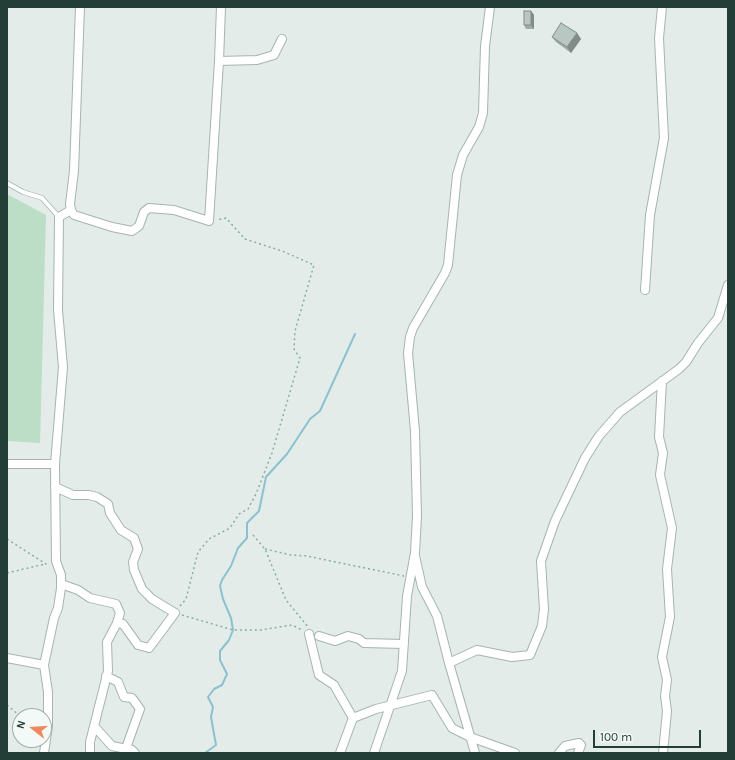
<!DOCTYPE html>
<style>
body{margin:0}
#map{position:relative;width:735px;height:760px;overflow:hidden;background:#e3ece8;font-family:Karla,sans-serif}
canvas{display:block}
.frame{position:absolute;inset:0;border:8px solid #233d37;pointer-events:none}
.north{position:absolute;left:12px;top:708px;width:40px;height:40px;box-sizing:border-box;background:#f3f9f6;border:1px solid #a0aeaa;border-radius:50%;rotate:287deg;font-size:11px;font-weight:700;line-height:16px;text-align:center;color:#233d37}
.north::after{content:'';display:block;margin:auto;width:14px;height:18px;background:#ef885e;clip-path:polygon(50% 0,100% 100%,50% 72%,0 100%)}
.scale{position:absolute;left:593px;top:730px;width:108px;height:18px;box-sizing:border-box;border:2px solid #233d37;border-top:0;padding-left:5px;font-size:12px;line-height:14px;white-space:nowrap;color:#233d37;-webkit-text-stroke:3px #f3f9f6;paint-order:stroke}
</style>
<div id="map">
<canvas width="735" height="760"></canvas>
<div class="frame"></div>
<div class="north">N</div>
<div class="scale">100 m</div>
</div>
<script>
const c = document.querySelector('canvas').getContext('2d');
c.lineJoin = 'round';
function fill(path, color) {
  c.fillStyle = color;
  c.fill(path, 'evenodd');
}
function shape(rows) {
  const path = new Path2D();
  for (const r of rows) {
    path.moveTo(r[0], r[1]);
    for (let i = 2; i < r.length; i += 2) path.lineTo(r[i], r[i + 1]);
  }
  return path;
}
function stroke(path, color, width, dash) {
  c.strokeStyle = color;
  c.lineWidth = width;
  c.lineCap = dash ? 'butt' : 'round';
  c.setLineDash(dash || []);
  c.stroke(path);
}
fill(shape([
 [7,194,46,215,40,443,7,441]
]), '#bcddc6');
stroke(shape([
 [205,753,216,745,211,717,213,707,208,697,214,689,222,685,227,674,220,660,220,651,229,640,233,630,231,618,223,599,220,586,222,580,231,566,238,548,247,538,247,523,259,511,266,477,287,454,310,419,320,411,355,334]
]), '#8cc2d0', 2);
const lane = shape([
 [7,183,23,192,42,198,59,217]
]);
const street = shape([
 [80,7,74,171,70,204,71,210,74,215,112,227,132,231,139,226,144,212,149,208,174,210,209,221,219,61],
 [221,7,219,61,257,60,274,55,282,39],
 [645,290,650,215,664,138,659,38,662,7],
 [662,381,659,437,663,453,660,475,672,528,667,569,670,617,662,657,667,680,665,696,667,711,663,753],
 [7,464,55,464,56,561,61,575,61,588,58,608,54,618,44,665],
 [55,464,63,367,58,310,59,217,71,210],
 [55,487,73,495,89,495,97,497,108,504,110,513,121,530,134,538,138,549,133,562,134,570,142,589,152,599,175,613,149,648,138,645,123,624,117,623,120,613,116,604,90,598,78,590,61,584],
 [415,556,422,587,437,616,449,663,475,753],
 [309,634,319,675,334,685,353,718,340,753],
 [319,636,335,641,348,636,359,639,364,643,404,644],
 [7,658,44,665,48,692,48,726,44,753],
 [449,663,477,650,512,657,530,655,542,626,544,609,541,561,555,521,585,458,599,436,620,412,679,369,686,362,698,343,718,318,728,285],
 [106,676,118,682,124,697,132,698,140,709,126,748],
 [353,718,376,709,432,695,452,728,470,737,515,753],
 [95,727,112,746,132,750,135,753],
 [90,753,90,742,108,671,107,642,117,623],
 [374,753,402,671,407,596,415,553,417,516,415,431,408,353,410,337,413,328,445,273,448,265,457,175,463,155,479,127,483,113,485,46,490,7],
 [559,753,565,746,579,743,581,745,578,753]
]);
stroke(lane, '#a6b4af', 5.5);
stroke(street, '#a6b4af', 10);
stroke(shape([
 [253,535,265,549,286,600,308,627],
 [7,539,49,566],
 [265,549,291,555,307,556,404,576],
 [7,573,45,564],
 [180,606,186,599,198,552,209,539,230,528,239,514,248,509,256,494,272,453,300,358,294,349,295,331,314,265,282,251,245,239,226,218,217,220],
 [182,615,233,630,260,630,292,625,302,630],
 [7,705,20,716]
]), '#84afa3', 1.5, [2, 3]);
stroke(lane, '#fff', 4);
stroke(street, '#fff', 8);
fill(shape([
 [531,11,534,15,534,29,526,29,524,25],
 [577,33,581,39,571,53,556,42,552,37]
]), '#9eaba6');
fill(shape([
 [531,11,534,15,534,29,531,25],
 [577,33,581,39,571,53,567,47]
]), '#818b87');
const building = shape([
 [524,11,531,11,531,25,524,25,524,11],
 [561,23,577,33,567,47,552,37,561,23]
]);
fill(building, '#b8c7c1');
stroke(building, '#818b87', 1);
</script>
